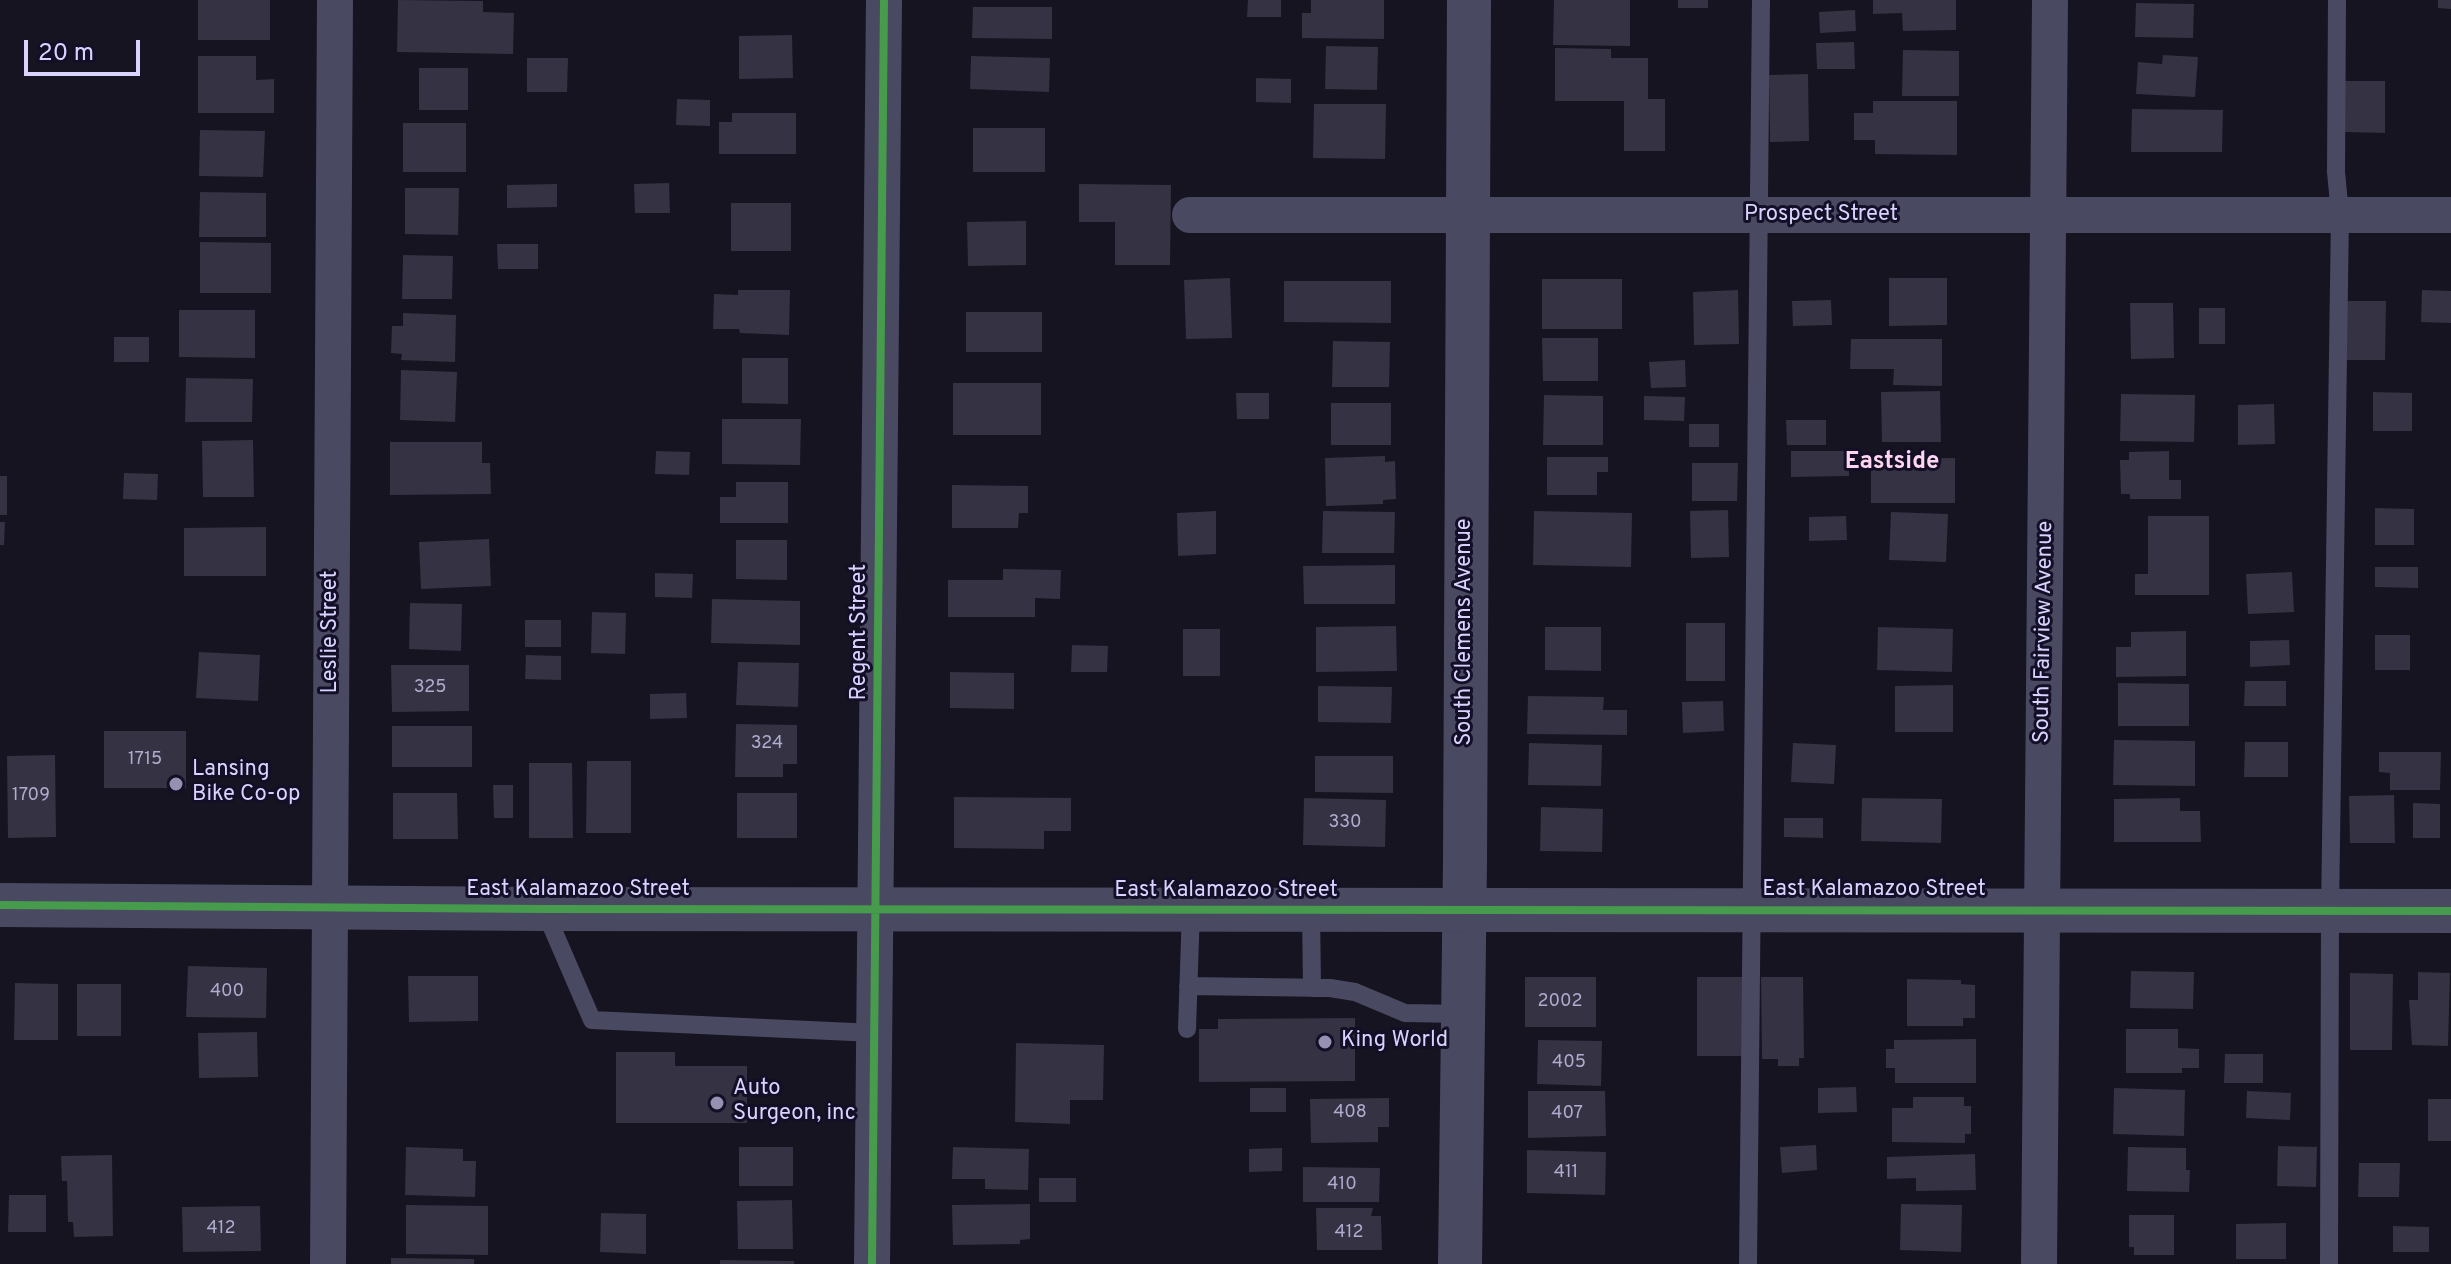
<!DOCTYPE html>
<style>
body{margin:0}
#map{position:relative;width:2451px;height:1264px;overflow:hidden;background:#161421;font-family:Overpass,sans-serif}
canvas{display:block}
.scale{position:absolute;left:24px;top:40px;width:116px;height:36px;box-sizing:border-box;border:4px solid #d9d4ff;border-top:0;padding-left:10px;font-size:24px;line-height:28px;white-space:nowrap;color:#d9d4ff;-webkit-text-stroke:6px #130f26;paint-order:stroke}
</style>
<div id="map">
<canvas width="2451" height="1264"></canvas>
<div class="scale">20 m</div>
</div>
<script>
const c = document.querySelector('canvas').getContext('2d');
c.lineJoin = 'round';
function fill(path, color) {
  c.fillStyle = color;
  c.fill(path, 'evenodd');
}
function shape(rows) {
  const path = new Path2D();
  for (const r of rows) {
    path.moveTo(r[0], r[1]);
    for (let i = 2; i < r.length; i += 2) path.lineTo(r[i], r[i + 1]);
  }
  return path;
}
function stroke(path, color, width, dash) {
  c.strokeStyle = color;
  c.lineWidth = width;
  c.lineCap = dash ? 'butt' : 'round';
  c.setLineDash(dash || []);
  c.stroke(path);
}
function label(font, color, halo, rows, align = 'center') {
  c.font = font + ' Overpass,sans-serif';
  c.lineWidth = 6;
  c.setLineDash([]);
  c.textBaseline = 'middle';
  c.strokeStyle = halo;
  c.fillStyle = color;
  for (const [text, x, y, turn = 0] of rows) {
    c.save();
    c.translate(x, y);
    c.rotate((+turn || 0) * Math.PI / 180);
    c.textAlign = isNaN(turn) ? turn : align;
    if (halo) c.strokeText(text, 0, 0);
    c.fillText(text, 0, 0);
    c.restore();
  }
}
fill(shape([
 [198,0,270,0,270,40,198,40],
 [398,0,483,1,483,12,514,13,513,54,397,52],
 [1248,0,1281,0,1281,17,1247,17],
 [1311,0,1384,0,1384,39,1302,38,1302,13,1311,13],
 [1554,0,1630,0,1630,46,1553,45],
 [1678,0,1708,0,1708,8,1678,8],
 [1873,0,1956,0,1956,30,1903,31,1902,13,1873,14],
 [2438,0,2451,0,2451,9,2438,8],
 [2136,3,2194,4,2193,38,2135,37],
 [973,7,1052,7,1052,39,972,38],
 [1855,10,1856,31,1820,33,1819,12],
 [792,35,793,78,739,79,739,36],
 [1854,42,1855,69,1817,69,1816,43],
 [1326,46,1378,47,1377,90,1325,89],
 [1555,48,1611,49,1611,58,1648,58,1648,99,1665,99,1665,151,1624,151,1624,101,1555,101],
 [1903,50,1959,51,1959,96,1902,96],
 [2163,55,2198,57,2195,97,2136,94,2138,62,2162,64],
 [198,56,256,56,256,80,274,79,274,113,198,113],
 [971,56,1050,58,1049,92,970,89],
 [527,58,568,58,567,92,527,92],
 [419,68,468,68,468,110,419,110],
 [1808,74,1809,141,1770,142,1769,75],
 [1256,78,1291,79,1291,103,1256,102],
 [2345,81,2385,81,2385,133,2345,132],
 [677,99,710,100,710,126,676,125],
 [1873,101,1957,101,1957,155,1875,154,1875,140,1854,140,1854,113,1873,113],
 [1314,104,1386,104,1385,159,1313,158],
 [2132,109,2223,110,2222,152,2131,152],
 [732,113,796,113,796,154,719,154,719,122,732,122],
 [403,123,466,123,466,172,403,172],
 [973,128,1045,128,1045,172,973,172],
 [200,130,265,131,263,177,199,176],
 [669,183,670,213,635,213,634,184],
 [557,184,557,207,507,208,507,185],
 [1079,184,1171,185,1170,265,1115,265,1115,222,1079,222],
 [405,188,459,188,458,235,405,234],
 [200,192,266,193,266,237,199,237],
 [731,203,791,203,791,251,731,251],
 [1026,221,1026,265,968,266,967,222],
 [200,242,271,243,271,293,200,293],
 [497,244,538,244,538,269,498,269],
 [403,255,453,256,452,299,402,299],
 [1230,278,1232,338,1186,339,1184,280],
 [1889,278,1947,278,1947,325,1889,326],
 [1542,279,1622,279,1622,329,1542,329],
 [1284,281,1391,281,1391,323,1284,322],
 [738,290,790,290,789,335,740,333,739,329,713,329,714,294,738,295],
 [1738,290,1739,344,1694,345,1693,292],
 [2422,290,2451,291,2451,323,2421,322],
 [1831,300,1832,325,1793,326,1792,301],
 [2347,301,2386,301,2385,360,2346,360],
 [2130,303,2173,303,2174,358,2131,359],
 [2199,308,2225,308,2225,344,2199,344],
 [179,310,255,310,255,358,179,357],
 [966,312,1042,312,1042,352,966,352],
 [403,313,456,315,455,362,401,360,402,354,391,353,392,326,403,326],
 [114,337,149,337,149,362,114,362],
 [1542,338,1598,338,1598,381,1543,381],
 [1851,339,1942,339,1942,386,1893,385,1894,369,1850,369],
 [1333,341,1390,342,1389,387,1332,387],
 [742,358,788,358,788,404,742,403],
 [1685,360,1686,387,1651,388,1649,362],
 [401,370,457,372,455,422,400,420],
 [186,378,253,379,252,422,185,422],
 [953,383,1041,383,1041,435,953,435],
 [1940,391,1941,442,1882,442,1881,392],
 [2373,392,2412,393,2412,431,2373,431],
 [1236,393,1269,393,1269,419,1237,419],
 [2121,394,2195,395,2194,442,2120,441],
 [1544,395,1603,396,1603,445,1543,445],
 [1644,396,1685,397,1684,421,1644,420],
 [1331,403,1391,403,1391,445,1331,445],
 [2274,404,2275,444,2238,445,2238,405],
 [722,419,801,419,800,465,722,464],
 [1786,420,1826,420,1826,445,1787,445],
 [1689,424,1719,424,1719,447,1689,447],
 [253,440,254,497,203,497,202,441],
 [390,442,482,442,482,463,490,463,491,494,390,495],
 [656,451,690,452,689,475,655,474],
 [1791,451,1849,451,1849,476,1791,477],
 [2169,451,2169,480,2181,480,2181,499,2130,499,2130,494,2121,494,2120,460,2129,460,2129,452],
 [1385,456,1385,462,1395,461,1396,499,1383,500,1383,504,1326,506,1325,458],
 [1547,457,1608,457,1608,472,1597,472,1597,495,1547,495],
 [1955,458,1955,503,1871,503,1871,459],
 [1692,463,1738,463,1737,501,1692,501],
 [124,473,158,474,157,500,123,499],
 [0,476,7,476,7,515,0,515],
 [736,482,788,482,788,523,720,523,720,497,736,497],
 [952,485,1028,486,1028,513,1019,513,1018,528,952,528],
 [2375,508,2414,509,2414,545,2375,545],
 [1728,510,1729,557,1691,558,1690,511],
 [1216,511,1216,554,1178,556,1177,513],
 [1323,511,1395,512,1394,553,1322,553],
 [1534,511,1632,513,1631,567,1533,565],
 [1891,512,1948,514,1946,562,1889,560],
 [1846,516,1847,540,1809,541,1809,517],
 [2148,516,2209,516,2209,595,2135,595,2135,574,2148,574],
 [0,522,5,522,4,545,0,545],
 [266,527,266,576,184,576,184,528],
 [489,539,491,586,421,589,419,542],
 [736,540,787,540,787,580,736,579],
 [1395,565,1395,604,1304,604,1303,566],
 [2375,567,2418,567,2418,588,2375,587],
 [1003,569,1061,570,1060,599,1035,598,1035,617,948,617,948,580,1003,580],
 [2292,572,2294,612,2248,614,2246,574],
 [655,573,693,574,692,598,655,597],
 [712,599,800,601,800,645,711,643],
 [410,603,462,604,461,651,409,649],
 [592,612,626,613,625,654,591,653],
 [525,620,561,620,561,647,525,647],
 [1686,623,1725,623,1725,681,1686,681],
 [1396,626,1397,671,1316,672,1316,627],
 [1545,627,1601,627,1601,671,1545,670],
 [1878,627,1953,629,1952,672,1877,670],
 [1183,629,1220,629,1220,676,1183,676],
 [2186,631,2186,676,2116,677,2116,647,2131,647,2131,632],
 [2375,635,2410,635,2410,670,2375,670],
 [2289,640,2290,665,2250,667,2250,641],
 [1072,645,1108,646,1107,672,1071,672],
 [199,652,260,655,258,701,196,698],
 [526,655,561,656,561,680,525,679],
 [738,662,799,663,798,707,736,705],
 [391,665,469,665,469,711,392,712],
 [950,672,1014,673,1014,709,950,708],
 [2245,681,2286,681,2286,706,2244,706],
 [2118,683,2189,684,2189,726,2118,726],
 [1953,685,1953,732,1895,732,1895,686],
 [1318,686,1392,687,1391,723,1318,722],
 [686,693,687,718,650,719,650,694],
 [1528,696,1604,697,1603,710,1627,710,1627,735,1527,734],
 [1723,701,1724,731,1683,733,1682,702],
 [736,724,797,725,797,764,783,764,783,777,735,777],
 [392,726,472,726,472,767,392,767],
 [104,731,186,731,186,788,104,788],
 [2114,740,2195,741,2195,786,2113,785],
 [2245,742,2288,742,2288,777,2244,777],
 [1529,743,1602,745,1601,786,1528,785],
 [1793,743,1836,745,1834,784,1791,782],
 [2379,752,2441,752,2440,790,2390,790,2390,773,2379,772],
 [55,755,56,837,8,838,7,756],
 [1315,756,1393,756,1393,793,1315,792],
 [587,761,631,761,631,833,586,833],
 [529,763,572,763,573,838,529,838],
 [493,785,513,785,513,818,494,818],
 [393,793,457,793,458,839,393,839],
 [737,793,797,793,797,838,737,838],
 [2394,795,2395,843,2350,843,2349,796],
 [954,797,1071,798,1071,831,1044,831,1044,849,954,848],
 [1304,798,1386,800,1385,847,1303,845],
 [1862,798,1942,799,1941,843,1861,841],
 [2180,798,2180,811,2200,811,2201,842,2114,842,2114,799],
 [2413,803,2440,804,2440,838,2413,838],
 [1541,807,1603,809,1602,852,1540,851],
 [1784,818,1823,818,1823,838,1784,837],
 [188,966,267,968,266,1018,186,1017],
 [2131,971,2194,972,2193,1009,2130,1008],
 [2418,972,2450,973,2448,1046,2412,1045,2409,1000,2418,1000],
 [2350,973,2393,974,2392,1050,2350,1050],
 [408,976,478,976,478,1021,409,1022],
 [1525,977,1596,977,1596,1027,1525,1027],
 [1697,977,1742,977,1742,1056,1697,1056],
 [1761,977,1803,977,1804,1058,1799,1058,1799,1066,1778,1066,1778,1059,1762,1059],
 [1907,979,1961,980,1961,984,1975,985,1975,1018,1963,1018,1963,1026,1907,1026],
 [15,983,58,984,58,1040,14,1040],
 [77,984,121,984,121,1036,77,1036],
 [1355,1018,1355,1081,1199,1082,1199,1029,1218,1029,1218,1019],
 [2126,1029,2178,1029,2178,1048,2199,1049,2199,1068,2182,1068,2182,1073,2126,1073],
 [257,1032,258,1077,199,1078,198,1033],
 [1976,1039,1976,1083,1895,1083,1895,1068,1886,1068,1886,1049,1894,1049,1894,1040],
 [1538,1040,1602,1041,1601,1086,1537,1084],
 [1016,1043,1104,1045,1103,1100,1070,1100,1070,1124,1015,1122],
 [616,1052,675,1052,675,1066,747,1066,747,1123,616,1123],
 [2225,1054,2263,1054,2263,1083,2224,1083],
 [1856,1087,1857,1112,1818,1113,1818,1088],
 [1250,1088,1286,1088,1286,1112,1250,1112],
 [2114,1088,2185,1090,2184,1136,2113,1134],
 [1528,1091,1605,1091,1606,1136,1528,1138],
 [2247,1091,2291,1093,2290,1120,2246,1118],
 [1913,1097,1964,1097,1964,1106,1971,1106,1971,1134,1965,1134,1965,1143,1892,1142,1892,1108,1913,1108],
 [1389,1098,1389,1127,1378,1127,1378,1142,1311,1143,1310,1099],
 [2428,1099,2451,1099,2451,1141,2428,1141],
 [1816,1145,1817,1170,1782,1173,1780,1147],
 [2278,1146,2317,1147,2316,1187,2277,1186],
 [406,1147,463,1149,463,1161,476,1161,475,1197,405,1195],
 [739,1147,793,1147,793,1186,739,1186],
 [953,1147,1029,1149,1028,1190,985,1189,985,1179,952,1179],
 [2128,1147,2186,1148,2186,1170,2190,1170,2189,1192,2127,1191],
 [1282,1148,1282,1171,1249,1172,1249,1149],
 [1527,1150,1606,1152,1605,1195,1527,1193],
 [1975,1154,1976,1190,1916,1191,1916,1178,1887,1179,1887,1157],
 [112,1155,113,1236,74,1237,73,1222,68,1222,67,1181,62,1181,61,1156],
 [2359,1163,2400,1163,2399,1197,2358,1197],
 [1303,1167,1380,1168,1379,1202,1303,1202],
 [1039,1178,1076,1178,1076,1202,1039,1202],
 [9,1195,46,1195,46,1232,8,1232],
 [792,1200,793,1249,738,1249,737,1201],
 [1030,1204,1030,1239,1020,1240,1020,1244,953,1245,952,1205],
 [1901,1204,1962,1205,1961,1252,1900,1250],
 [406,1205,488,1206,488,1255,406,1254],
 [260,1206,261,1251,183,1252,182,1207],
 [1316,1208,1373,1208,1371,1216,1381,1216,1382,1250,1317,1250],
 [601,1213,646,1214,646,1254,600,1252],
 [2129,1215,2174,1215,2174,1255,2134,1255,2134,1247,2129,1247],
 [2286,1223,2286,1259,2236,1259,2236,1224],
 [2393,1226,2429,1227,2429,1252,2393,1252],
 [391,1258,474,1259,474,1264,391,1264],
 [720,1260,794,1261,794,1264,720,1264]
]), '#343243');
stroke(shape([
 [544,909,592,1020,874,1033],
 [1311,910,1312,988],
 [1188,986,1330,988,1355,992,1405,1013,1462,1014],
 [1187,1029,1191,909],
 [1748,1264,1761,0],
 [2329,1264,2330,911,2340,214,2336,172,2337,0]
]), '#4a4962', 18);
stroke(shape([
 [1190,215,2451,215],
 [328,1264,335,0],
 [872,1264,884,0],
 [2039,1264,2050,0]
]), '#4a4962', 36);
stroke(shape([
 [0,905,544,909,2451,911],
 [1460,1264,1465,861,1469,0]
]), '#4a4962', 44);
stroke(shape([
 [0,905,544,909,2451,911],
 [872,1264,884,0]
]), '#469c4c', 8);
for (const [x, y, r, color] of [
 [176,784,8,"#9591b1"],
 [1325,1042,8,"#9591b1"],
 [717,1103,8,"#9591b1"]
]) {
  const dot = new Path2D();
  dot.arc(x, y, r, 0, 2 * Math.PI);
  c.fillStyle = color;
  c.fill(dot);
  stroke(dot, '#130f26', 3);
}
label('18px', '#b0acd0', null, [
 ["325",430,688],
 ["324",767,744],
 ["1715",145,760],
 ["1709",31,796],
 ["330",1345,823],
 ["400",227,992],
 ["2002",1560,1002],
 ["405",1569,1063],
 ["408",1350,1113],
 ["407",1567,1114],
 ["411",1566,1173],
 ["410",1342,1185],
 ["412",221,1229],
 ["412",1349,1233]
]);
label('22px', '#d9d4ff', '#130f26', [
 ["Prospect Street",1821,216],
 ["Leslie Street",332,632,-90],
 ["Regent Street",861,632,-90],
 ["South Clemens Avenue",1466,632,-90],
 ["South Fairview Avenue",2045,632,-89],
 ["East Kalamazoo Street",578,891],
 ["East Kalamazoo Street",1874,891],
 ["East Kalamazoo Street",1226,892]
]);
label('22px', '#d9d4ff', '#130f26', [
 ["Lansing",192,771],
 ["Bike Co-op",192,796],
 ["King World",1341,1042],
 ["Auto",733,1090],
 ["Surgeon, inc",733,1115]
], 'left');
label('bold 24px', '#ffd6f0', '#130f26', [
 ["Eastside",1892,463]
]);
</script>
